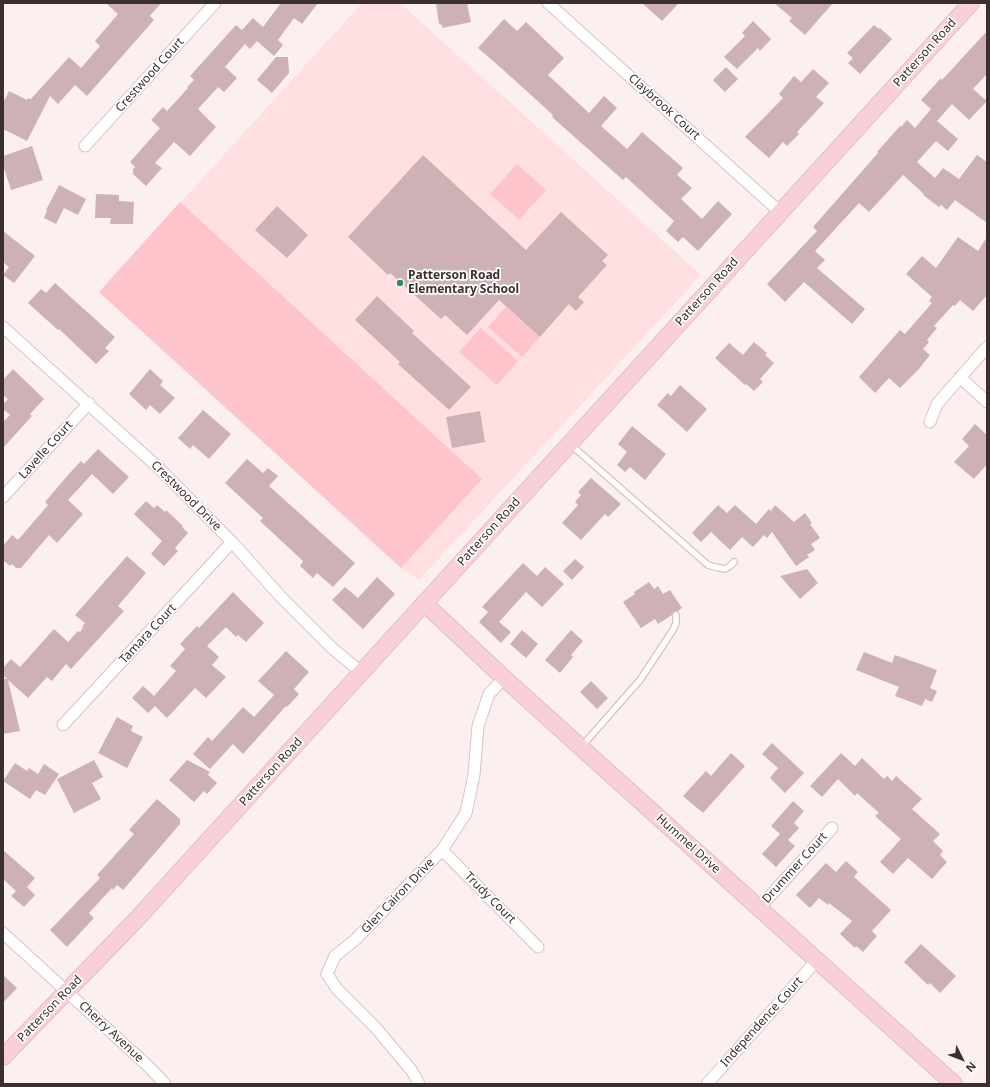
<!DOCTYPE html>
<style>
body{margin:0}
#map{position:relative;width:990px;height:1087px;overflow:hidden;background:#fceff0;font-family:"Noto Sans",sans-serif}
canvas{display:block}
.frame{position:absolute;inset:0;border:4px solid #3b2f30;pointer-events:none}
.north{position:absolute;left:942px;top:1039px;width:40px;height:40px;-webkit-text-stroke:3px #fff;paint-order:stroke;rotate:132deg;font-size:11px;font-weight:700;line-height:16px;text-align:center;color:#3b2f30}
.north::after{content:'';display:block;margin:auto;width:14px;height:18px;background:#3b2f30;clip-path:polygon(50% 0,100% 100%,50% 72%,0 100%)}
</style>
<div id="map">
<canvas width="990" height="1087"></canvas>
<div class="frame"></div>
<div class="north">N</div>
</div>
<script>
const c = document.querySelector('canvas').getContext('2d');
c.lineJoin = 'round';
function fill(path, color) {
  c.fillStyle = color;
  c.fill(path, 'evenodd');
}
function shape(rows) {
  const path = new Path2D();
  for (const r of rows) {
    path.moveTo(r[0], r[1]);
    for (let i = 2; i < r.length; i += 2) path.lineTo(r[i], r[i + 1]);
  }
  return path;
}
function stroke(path, color, width, dash) {
  c.strokeStyle = color;
  c.lineWidth = width;
  c.lineCap = dash ? 'butt' : 'round';
  c.setLineDash(dash || []);
  c.stroke(path);
}
function label(font, color, halo, rows, align = 'center') {
  c.font = font + ' "Noto Sans",sans-serif';
  c.lineWidth = 3.5;
  c.setLineDash([]);
  c.textBaseline = 'middle';
  c.strokeStyle = halo;
  c.fillStyle = color;
  for (const [text, x, y, turn = 0] of rows) {
    c.save();
    c.translate(x, y);
    c.rotate((+turn || 0) * Math.PI / 180);
    c.textAlign = isNaN(turn) ? turn : align;
    if (halo) c.strokeText(text, 0, 0);
    c.fillText(text, 0, 0);
    c.restore();
  }
}
fill(shape([
 [362,3,400,3,701,275,419,580,401,568,99,292]
]), '#ffdfe2');
fill(shape([
 [517,164,546,190,519,220,490,194],
 [180,202,482,479,401,568,99,292],
 [506,307,540,337,522,357,488,327],
 [481,328,518,361,497,385,459,352]
]), '#fdc5cb');
fill(shape([
 [106,3,161,3,150,16,154,20,87,96,75,85,58,104,50,96,27,141,3,129,3,103,9,91,27,100,28,98,31,99,69,57,81,68,100,46,95,41,118,14],
 [281,3,318,3,302,24,294,18,278,40,283,45,274,56,257,41,250,49,245,44,225,67,237,78,224,92,218,87,198,109,216,127,190,156,174,142,155,163,162,168,146,186,133,174,133,169,135,167,130,162,160,128,151,120,163,107,167,111,188,88,187,87,194,80,190,76,236,25,242,30,253,18,263,27],
 [436,3,467,3,471,22,442,28,442,25,439,24],
 [642,3,679,3,662,21],
 [774,3,833,3,805,35,789,21,792,18],
 [504,19,517,31,526,22,564,58,548,75,589,113,604,96,617,108,601,126,627,149,642,132,683,168,677,175,692,188,681,199,702,219,718,201,732,214,698,251,683,237,678,242,666,231,674,221,626,177,623,180,552,117,553,115,500,67,478,48],
 [753,21,771,39,760,51,758,48,737,69,724,57,745,36,742,33],
 [874,25,879,29,880,28,892,39,860,74,848,63,853,58,847,53],
 [987,31,987,74,973,89,987,101,969,120,952,104,937,121,958,139,948,151,936,141,917,162,935,178,943,168,959,179,977,155,987,162,987,223,955,200,947,210,941,205,939,207,923,195,924,194,903,175,869,212,859,203,815,251,825,260,817,268,865,309,852,324,804,282,785,302,767,284,817,231,813,227,878,153,877,152,900,126,901,127,907,120,915,128,931,109,921,100,941,78,942,80],
 [276,57,288,57,289,73,272,93,257,80],
 [726,67,738,79,725,92,713,80],
 [813,69,829,83,816,97,824,103,797,132,799,134,787,146,783,142,769,158,745,137,783,98,779,94,794,76,801,82],
 [32,146,43,180,11,190,3,165,3,156],
 [423,155,526,250,561,212,608,255,602,261,607,265,578,297,584,302,576,311,569,304,540,337,499,300,467,335,445,315,441,319,390,273,388,275,348,237],
 [59,185,86,199,78,215,64,208,56,224,44,218,47,211,46,210],
 [96,194,119,195,119,201,134,202,133,224,110,224,111,218,95,218],
 [277,206,308,235,287,258,255,230],
 [3,231,35,256,14,283,3,275,9,267,3,262],
 [958,237,978,251,987,237,987,295,973,311,960,300,955,306,953,305,934,326,937,328,927,340,929,342,923,349,930,355,918,370,900,388,889,378,875,393,859,377,900,330,905,334,932,303,929,301,932,297,906,274,922,256,936,268],
 [55,283,115,337,105,348,109,351,96,364,59,329,58,330,28,303,41,289,46,293],
 [377,296,414,331,412,333,471,387,449,410,398,364,400,362,355,320],
 [754,342,767,353,765,355,774,363,760,379,763,382,754,391,746,384,745,385,715,358,729,343,743,355],
 [13,369,44,399,30,414,32,416,3,448,3,422,10,415,3,409,3,404,8,399,3,395,3,380],
 [150,369,163,381,160,385,175,398,160,414,150,405,146,410,129,394],
 [680,385,707,409,687,432,657,405,668,393,671,396],
 [203,410,231,434,209,459,193,445,190,449,178,438],
 [480,411,485,442,452,448,446,417],
 [975,424,987,435,987,464,974,479,954,462,969,446,962,439],
 [632,426,666,454,645,480,630,467,625,472,617,465,627,452,618,444],
 [98,449,129,477,113,494,92,474,68,500,83,514,57,543,49,535,21,568,16,568,12,564,10,566,3,560,3,546,12,535,18,540,48,505,45,502,68,475,81,461,84,464],
 [247,459,263,473,268,468,278,476,269,486,355,563,333,587,317,573,313,578,300,566,303,561,260,521,263,518,225,483],
 [591,478,621,504,608,517,605,514,581,540,562,523,578,505,575,502,581,495,578,492],
 [146,501,154,508,157,505,165,512,166,510,183,526,182,527,188,533,175,548,178,551,164,566,151,554,162,541,134,514],
 [718,505,727,513,735,505,756,524,769,509,771,511,775,505,794,522,805,513,812,523,810,524,820,538,811,544,815,550,807,555,809,557,796,566,772,532,767,538,764,535,753,547,742,537,730,550,711,532,701,542,692,533],
 [127,556,146,573,118,606,124,611,71,669,66,664,52,681,47,677,28,698,8,680,20,731,3,734,3,679,7,679,3,675,3,668,11,659,20,667,54,629,68,642,78,631,80,632,83,628,82,627,85,623,75,615],
 [575,559,584,567,572,580,563,571],
 [523,563,537,576,545,567,564,584,542,607,526,592,499,622,511,632,501,643,479,622,488,612,482,607],
 [807,569,818,583,800,599,780,576],
 [377,577,395,594,363,629,332,600,345,587,358,598],
 [649,582,654,589,658,586,663,594,670,590,682,608,678,611,674,612,672,615,658,624,655,619,641,628,623,602,635,594,634,592],
 [233,592,264,623,246,642,238,635,236,637,226,627,207,646,219,657,212,665,226,677,206,698,195,688,167,718,155,706,148,713,132,698,143,686,154,696,176,671,170,666,185,649,180,644,197,626,199,628],
 [522,630,538,644,526,658,510,644],
 [571,630,583,641,571,655,573,657,560,673,545,660],
 [286,651,309,672,294,689,299,694,287,707,286,706,243,754,233,744,210,769,193,754,208,737,212,741,243,707,254,717,274,695,258,681],
 [864,652,892,663,895,655,937,670,930,688,937,691,932,702,925,699,922,706,895,696,899,687,856,670],
 [591,681,608,698,597,709,580,692],
 [117,717,133,726,131,731,143,737,127,768,98,753],
 [772,743,804,773,785,793,770,778,778,768,762,754],
 [731,753,745,766,703,813,683,796,706,771,711,776],
 [841,753,855,766,862,758,884,779,887,776,892,781,896,776,922,799,912,809,940,834,933,841,943,851,940,855,947,862,932,879,908,858,893,874,880,862,901,839,875,816,879,813,857,793,855,796,838,779,822,797,810,786],
 [94,760,103,777,92,783,101,799,74,813,57,779],
 [187,760,210,772,208,775,217,783,207,794,204,791,194,802,169,780],
 [15,763,27,771,29,768,38,774,44,764,59,774,45,795,36,790,30,799,3,781],
 [157,799,180,819,180,824,123,890,117,885,113,890,112,888,89,913,94,918,67,947,50,930,100,878,97,875,134,834,129,830],
 [793,801,804,811,794,823,799,828,788,840,795,846,776,867,762,854,780,834,771,826],
 [3,850,35,878,27,887,35,895,24,907,11,896,16,891,3,879],
 [846,861,858,872,854,877,891,910,872,931,877,936,863,952,856,946,855,948,840,934,852,921,829,903,828,905,819,898,810,908,796,895,826,863,836,872],
 [921,944,956,976,940,993,930,983,928,985,904,962],
 [3,975,17,988,3,1003]
]), '#ceb1b4');
const lane = shape([
 [570,444,708,565,715,567,725,569,730,566,734,562],
 [582,746,640,680,673,630,676,623,676,615]
]);
const street = shape([
 [548,3,780,212],
 [85,146,215,3],
 [3,327,161,470,232,542,280,596,332,648,361,672],
 [960,377,987,402],
 [930,422,937,404,987,347],
 [3,497,89,403],
 [63,725,232,542],
 [442,850,538,947],
 [759,908,832,828],
 [3,933,150,1068,165,1084],
 [419,1084,412,1071,375,1027,337,989,327,974,335,956,356,939,442,850,466,813,474,775,478,726,489,694,504,678],
 [707,1084,817,960]
]);
const secondary = shape([
 [424,603,504,678,954,1084],
 [3,1057,135,921,971,3]
]);
stroke(lane, '#debfc2', 8);
stroke(street, '#debfc2', 13);
stroke(secondary, '#debfc2', 18);
stroke(lane, '#fff', 5.5);
stroke(street, '#fff', 11);
stroke(secondary, '#f9d0d8', 16);
for (const [x, y, r, color] of [
 [400,283,4,"#2f8c64"]
]) {
  const dot = new Path2D();
  dot.arc(x, y, r, 0, 2 * Math.PI);
  c.fillStyle = color;
  c.fill(dot);
  stroke(dot, '#fff', 1.5);
}
label('12px', '#3b2f30', '#fff', [
 ["Patterson Road",925,53,-48],
 ["Crestwood Court",150,75,-48],
 ["Claybrook Court",664,107,42],
 ["Patterson Road",707,292,-48],
 ["Lavelle Court",46,450,-48],
 ["Crestwood Drive",186,496,45],
 ["Patterson Road",489,532,-48],
 ["Tamara Court",148,634,-47],
 ["Patterson Road",271,772,-48],
 ["Hummel Drive",688,844,42],
 ["Drummer Court",795,868,-48],
 ["Glen Cairon Drive",398,896,-46],
 ["Trudy Court",490,898,45],
 ["Patterson Road",50,1009,-46],
 ["Independence Court",762,1022,-48],
 ["Cherry Avenue",111,1032,43]
]);
label('bold 12px', '#3b2f30', '#fff', [
 ["Patterson Road",408,276],
 ["Elementary School",408,290]
], 'left');
</script>
